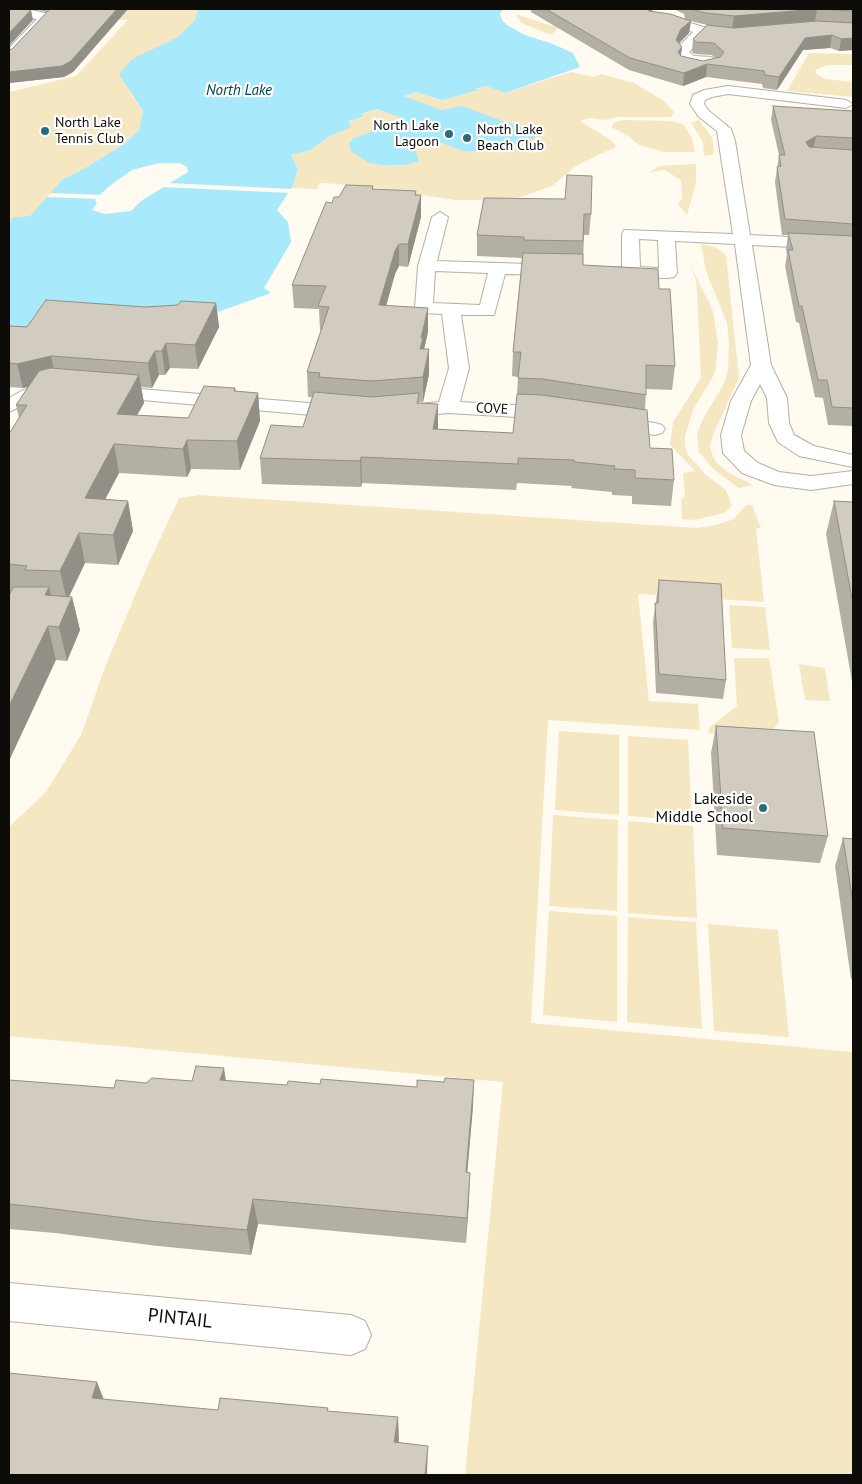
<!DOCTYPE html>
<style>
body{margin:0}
#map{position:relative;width:862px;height:1484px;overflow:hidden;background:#fffbf0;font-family:"PT Sans",sans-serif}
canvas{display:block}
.frame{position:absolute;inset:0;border:10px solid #0d0c08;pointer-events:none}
</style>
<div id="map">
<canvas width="862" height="1484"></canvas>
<div class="frame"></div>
</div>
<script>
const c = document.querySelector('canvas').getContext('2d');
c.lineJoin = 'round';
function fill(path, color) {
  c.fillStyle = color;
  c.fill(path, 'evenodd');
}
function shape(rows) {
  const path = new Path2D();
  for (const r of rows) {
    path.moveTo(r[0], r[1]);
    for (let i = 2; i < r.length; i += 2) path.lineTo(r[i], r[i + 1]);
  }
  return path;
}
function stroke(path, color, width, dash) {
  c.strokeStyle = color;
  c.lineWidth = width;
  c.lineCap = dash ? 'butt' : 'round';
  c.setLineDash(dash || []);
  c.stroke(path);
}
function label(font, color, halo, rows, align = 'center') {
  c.font = font + ' "PT Sans",sans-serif';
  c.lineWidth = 4.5;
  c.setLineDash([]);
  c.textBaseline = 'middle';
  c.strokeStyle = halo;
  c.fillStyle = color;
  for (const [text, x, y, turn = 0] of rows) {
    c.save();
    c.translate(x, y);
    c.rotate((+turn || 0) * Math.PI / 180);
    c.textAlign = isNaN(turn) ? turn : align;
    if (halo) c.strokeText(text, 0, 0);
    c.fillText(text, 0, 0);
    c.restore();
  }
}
fill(shape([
 [32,9,198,9,195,20,173,42,132,59,129,91,143,111,139,130,125,143,89,166,30,216,13,217,9,225,9,92,76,76,128,20,54,18],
 [515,14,549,25,560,27,551,35,522,23],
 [809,53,853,54,853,65,827,65,815,70,817,75,825,79,853,82,853,97,787,91],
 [571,72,594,77,601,74,634,83,664,101,674,112,671,117,619,117,605,120,590,118,580,121,612,141,616,147,577,165,552,186,521,197,494,200,455,200,380,188,325,183,319,183,317,189,292,188,298,169,291,155,310,150,332,135,350,127,349,122,360,115,377,109,381,111,423,104,404,96,416,92,442,100,486,86,505,93],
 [625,120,669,121,683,124,692,138,695,152,664,152,639,145,627,135,611,127,614,122],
 [699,120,713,139,711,142,713,142,714,153,712,155,704,156,703,142,691,123],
 [696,164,696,182,687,215,678,204,682,198,681,180,664,170,650,172,659,166],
 [701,244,717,248,726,255,739,378,713,435,710,447,713,457,719,465,728,472,753,485,739,488,713,469,699,452,697,434,702,421,724,383,728,371,729,344,727,323,706,271],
 [690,264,713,311,718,343,715,373,693,410,685,436,685,447,688,455,706,475,726,490,732,506,724,513,695,520,682,519,681,499,685,496,683,473,695,471,670,445,673,422,701,378,697,294,696,280],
 [200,495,697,528,716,525,734,519,746,505,752,505,761,528,756,528,764,602,638,594,649,701,698,704,700,730,548,720,531,1023,853,1052,853,1475,465,1475,503,1082,9,1036,9,827,46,792,81,735,105,667,147,567,179,498],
 [729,605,765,607,770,650,732,648],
 [734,658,769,658,779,722,773,730,746,736,708,733,710,727,737,706],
 [799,664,825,668,830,701,805,700],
 [559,731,619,735,619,815,555,810],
 [628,736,688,740,692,821,628,816],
 [553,815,618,820,617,911,549,906],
 [628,821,693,826,697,918,628,913],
 [549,911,617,916,617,1022,543,1015],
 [628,917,696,922,702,1029,627,1022],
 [708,924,778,930,789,1037,714,1031]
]), '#f6e7c3');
fill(shape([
 [198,9,503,9,500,14,502,20,507,25,525,35,553,44,573,53,580,67,505,93,486,86,475,89,478,90,442,100,416,92,404,96,441,110,462,106,511,124,531,129,536,137,518,146,484,151,463,151,442,143,433,143,415,149,419,161,405,165,383,165,369,163,351,151,349,143,354,138,400,121,399,117,377,109,361,114,364,116,349,121,351,127,332,135,310,150,291,155,298,169,293,186,277,210,288,222,291,242,264,288,271,293,198,319,9,347,9,225,13,217,30,216,62,180,89,166,125,143,139,130,143,111,119,74,132,59,178,37,195,20],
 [159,163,179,163,187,167,188,172,141,201,131,211,105,214,92,210,97,203,95,200,108,187,132,170]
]), '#a8e9fb');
fill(shape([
 [168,183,294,189,291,193,160,187],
 [50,193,102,195,104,195,99,199,47,197]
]), '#fffbf0');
const minor = shape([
 [9,9,27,9,49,14,51,17,14,58,9,59,9,48,37,19,9,15,9,9],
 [673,17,703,27,740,29,746,33,740,37,705,35,689,52,694,56,712,57,720,65,718,68,696,72,678,64,684,60,676,53,679,46,693,32,669,24,667,21,673,17],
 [728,86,846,100,853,104,846,108,728,94,712,97,705,100,704,104,709,111,731,129,735,141,750,235,853,240,853,250,752,245,771,365,787,398,789,423,794,435,814,446,853,455,853,467,799,456,778,442,769,423,767,398,760,384,751,401,741,435,744,451,758,463,779,472,811,476,853,471,853,484,811,490,774,485,742,473,723,453,721,435,731,401,751,365,735,244,675,241,677,273,674,277,668,278,622,277,616,276,613,272,616,268,622,267,622,234,624,230,733,234,717,131,699,117,690,104,693,95,704,90,728,86],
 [639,239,658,240,659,268,640,267,639,239],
 [440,212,448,217,437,261,559,265,565,266,568,270,565,274,559,275,505,274,494,315,461,315,469,368,460,402,552,407,559,409,562,413,559,417,552,419,448,413,400,418,393,416,390,412,393,408,400,406,439,402,449,368,442,314,424,313,418,312,415,308,418,266,432,217,440,212],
 [435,271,488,273,480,305,433,303,435,271],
 [54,382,61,384,64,388,61,392,37,398,9,412,9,398,23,390,54,382],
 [104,386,345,406,352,408,355,412,352,416,345,418,97,396,94,392,97,388,104,386],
 [612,417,655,423,662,425,665,429,662,433,655,435,605,427,602,423,605,419,612,417],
 [9,1283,351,1315,365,1321,371,1335,365,1349,351,1355,9,1321,9,1283]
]);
stroke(minor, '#b5b0a3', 2);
fill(minor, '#fff');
fill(shape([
 [34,9,128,9,73,72,64,77,9,83,9,50,12,49,47,12],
 [531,9,661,9,654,9,651,11,685,19,684,14,674,9,853,9,853,50,839,51,830,48,803,50,777,90,763,88,762,84,706,77,683,86,629,70,531,12],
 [691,21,707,25,693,39,692,52,695,54,712,55,715,58,703,61,681,56,682,47,679,44,680,42,689,33],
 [773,106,853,111,853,426,828,425,823,398,815,397,799,323,796,322,785,266,787,255,786,249,788,235,782,235,775,182,779,155,771,120],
 [373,186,373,189,421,195,421,217,408,267,399,266,395,274,386,305,428,332,424,349,429,349,429,374,423,402,419,402,419,403,438,430,513,433,517,394,518,377,512,376,513,352,522,258,477,256,477,235,484,198,591,214,589,235,584,235,583,265,659,289,675,366,672,390,646,389,645,410,650,448,674,480,671,506,632,504,632,496,612,495,612,492,571,488,572,486,517,483,516,490,362,483,361,487,262,484,260,458,303,427,312,397,308,397,307,372,321,330,320,330,319,309,294,308,292,285,332,203,339,197],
 [216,303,219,327,198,369,170,368,165,375,159,375,152,388,141,387,144,403,137,415,188,418,235,388,236,391,258,393,260,421,240,470,191,469,187,477,119,473,105,499,128,501,133,531,118,565,85,563,69,596,72,597,80,630,67,661,56,660,10,594,9,594,9,434,19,418,16,405,28,387,23,388,9,387,9,326,27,327,145,307],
 [834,501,853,502,853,687,826,534],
 [659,580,726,680,723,699,656,693,653,622],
 [716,726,828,836,820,863,717,855,711,753],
 [843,838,853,839,853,979,851,979,835,866],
 [9,1080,114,1088,146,1083,226,1081,473,1106,467,1173,469,1199,466,1243,258,1224,251,1255,158,1246,55,1233,9,1229]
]), '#b4afa4');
fill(shape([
 [117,9,128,9,73,72,64,77,9,83,9,72],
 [645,9,654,9,644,18],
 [817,9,815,21,732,28,734,16],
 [31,10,33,20,9,46,9,33],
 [691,21,689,33,680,42,674,52,676,40,681,29],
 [832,35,830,48,803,50,777,90,779,77,805,38],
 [853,38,853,50,839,51,841,39],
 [682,47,680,60,678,52],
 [707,64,706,77,683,86,684,73],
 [816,136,813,150,803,157,806,142],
 [421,195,421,217,408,267,408,244],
 [399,244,399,266,395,274,380,328,379,305,395,251],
 [216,303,219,327,198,369,195,345],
 [428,308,428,332,423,354,420,349,421,338],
 [166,343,170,368,165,375,162,351],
 [429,349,429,374,423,402,423,377],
 [155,351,159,375,152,388,148,363],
 [51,356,56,380,23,388,17,364],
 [139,375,144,403,122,442,117,414],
 [258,393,260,421,240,470,237,441],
 [438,404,438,429,433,455,433,429],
 [187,440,191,469,187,477,183,449],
 [114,444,119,473,91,527,85,498],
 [361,457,362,483,361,487,360,461],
 [128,501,133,531,118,565,113,535],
 [79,533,85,563,67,601,60,571],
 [49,587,57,620,45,595],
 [72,597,80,630,67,661,59,627],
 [48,626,56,660,9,761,9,706],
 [224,1068,228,1095,220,1080],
 [474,1080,473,1106,465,1198,466,1172],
 [470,1173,469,1199,466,1243,467,1218],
 [253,1199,258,1224,251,1255,247,1230],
 [97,1382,106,1405,92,1398],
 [398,1417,399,1440,395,1465,394,1442],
 [428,1446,427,1475,425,1475]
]), '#928f86');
const building = shape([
 [9,9,20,9,31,10,9,33,9,9],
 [50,9,117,9,71,61,62,66,9,72,9,50,12,49,50,9],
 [546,9,647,9,649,11,670,14,691,21,681,29,676,40,682,47,678,52,681,56,703,61,720,57,724,52,714,43,696,42,693,39,707,25,734,28,817,21,853,23,853,38,841,39,832,35,805,38,779,77,765,75,764,71,707,64,684,73,630,58,546,9],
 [691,9,853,9,853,11,817,9,734,16,706,13,691,9],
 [773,106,853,111,853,138,816,136,806,142,809,147,853,150,853,224,785,219,777,167,781,166,779,155,785,155,773,106],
 [567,175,592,176,591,214,584,214,583,241,524,240,524,237,477,235,484,198,565,199,567,175],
 [346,185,373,186,372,189,416,191,415,195,421,195,408,244,399,244,395,251,379,305,428,308,421,338,423,338,420,349,429,349,423,377,372,381,319,377,320,373,307,372,329,307,318,306,326,286,292,285,326,202,332,203,334,197,339,197,346,185],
 [788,233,853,236,853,408,832,407,827,380,818,380,802,306,799,306,788,250,793,250,788,233],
 [523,253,583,254,583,265,658,269,659,289,670,289,675,366,646,365,646,395,543,379,518,378,521,352,513,352,523,253],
 [46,300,145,307,178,305,181,301,216,303,195,345,166,343,162,351,155,351,148,363,51,356,17,364,9,363,9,326,27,327,46,300],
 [50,368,139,375,117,414,188,418,204,386,235,388,234,391,258,393,237,441,187,440,183,449,114,444,85,498,128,501,113,535,79,533,60,571,25,570,27,566,9,564,9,434,27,405,16,405,39,371,50,368],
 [314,392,372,397,419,393,417,403,438,404,433,429,513,433,517,394,542,395,647,410,650,448,672,449,674,480,635,478,635,470,614,469,615,466,574,462,574,460,518,458,518,464,361,457,360,461,260,458,271,425,303,427,314,392],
 [834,501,853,502,853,604,834,501],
 [659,580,721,584,726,680,659,674,655,603,658,603,659,580],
 [13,587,49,587,45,595,72,597,59,627,48,626,9,706,9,596,13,587],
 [716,726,814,732,828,836,723,828,716,726],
 [843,838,853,839,853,903,843,838],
 [196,1066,224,1068,220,1080,287,1085,288,1081,320,1084,321,1079,417,1087,417,1080,444,1082,445,1078,474,1080,466,1172,470,1173,467,1218,253,1199,247,1230,150,1221,46,1208,9,1204,9,1080,114,1088,116,1080,146,1083,152,1078,192,1081,196,1066],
 [9,1373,97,1382,92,1398,218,1410,220,1398,328,1408,327,1411,398,1417,394,1442,428,1446,425,1475,9,1475,9,1373]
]);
fill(building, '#d1ccbf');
stroke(building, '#928f86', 1);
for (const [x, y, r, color] of [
 [45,131,5,"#286c7c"],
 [449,134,5,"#286c7c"],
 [467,138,5,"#286c7c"],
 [763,808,5,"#286c7c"]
]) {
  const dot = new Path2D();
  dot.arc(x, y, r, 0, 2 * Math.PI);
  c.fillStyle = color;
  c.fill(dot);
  stroke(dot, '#fff', 2);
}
label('14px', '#0d0c08', '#fff', [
 ["North Lake",55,123],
 ["Tennis Club",55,139],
 ["North Lake",439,126,"right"],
 ["Lagoon",439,142,"right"],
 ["North Lake",477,130],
 ["Beach Club",477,146]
], 'left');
label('14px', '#0d0c08', '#fff', [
 ["COVE",492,409,3]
]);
label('italic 15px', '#02404c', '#fff', [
 ["North Lake",239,91]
]);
label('16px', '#0d0c08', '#fff', [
 ["Lakeside",753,799],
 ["Middle School",753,817]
], 'right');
label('19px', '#0d0c08', '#fff', [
 ["PINTAIL",180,1319,6]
]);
</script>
